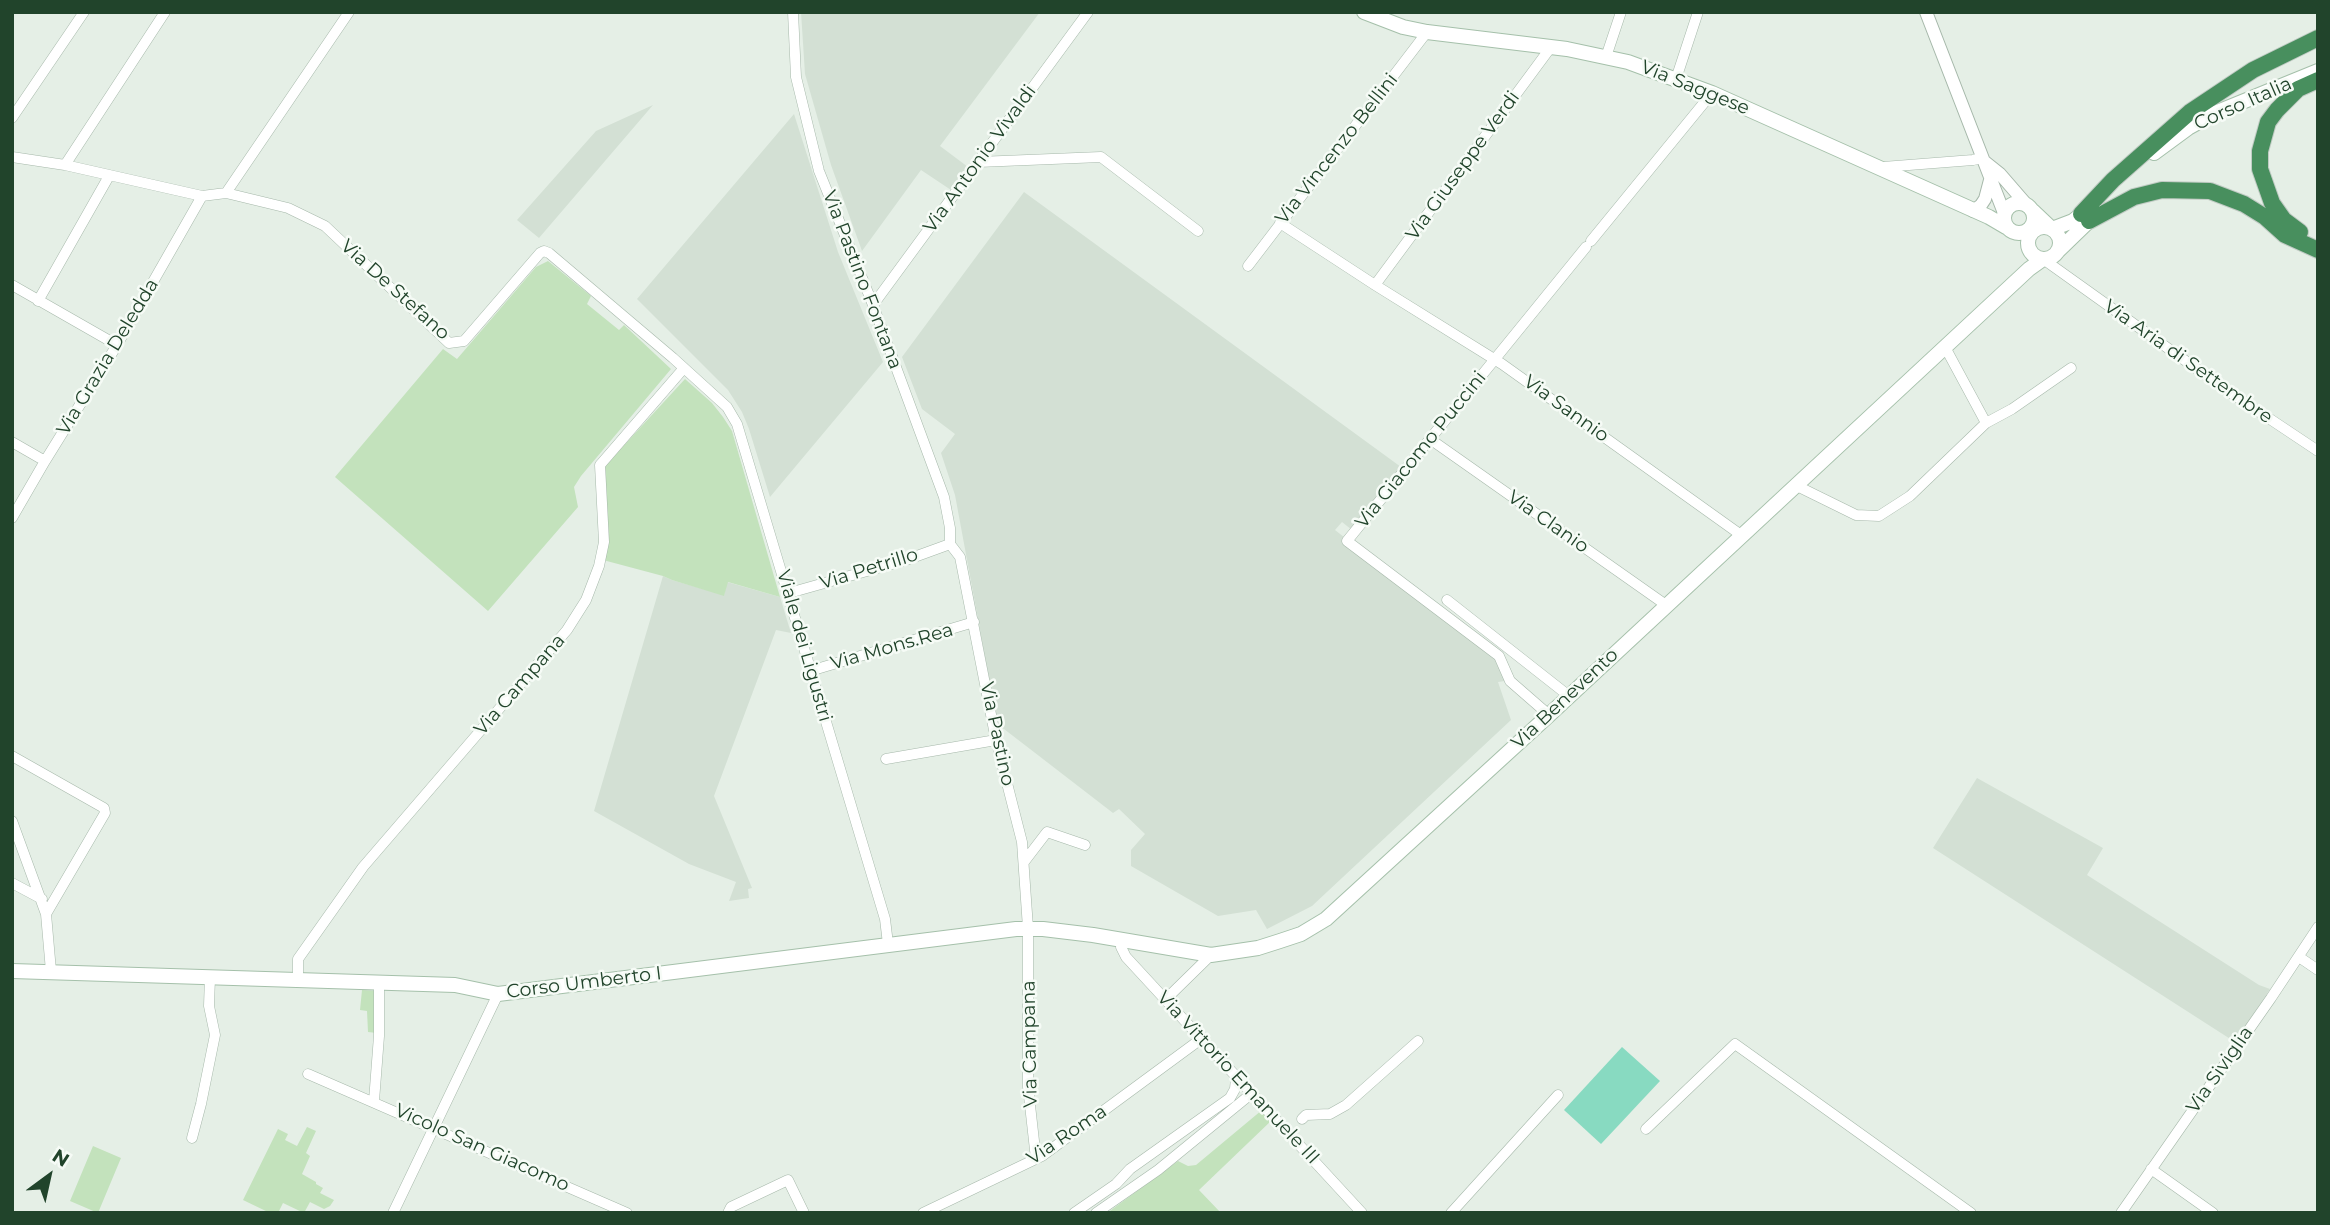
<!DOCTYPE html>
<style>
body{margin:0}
#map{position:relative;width:2330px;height:1225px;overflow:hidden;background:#e5efe6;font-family:Montserrat,sans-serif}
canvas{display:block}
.frame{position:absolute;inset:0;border:14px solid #21442b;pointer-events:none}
.north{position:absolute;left:14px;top:1141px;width:70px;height:70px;-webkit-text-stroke:5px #f6fbf6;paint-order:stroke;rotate:33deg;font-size:19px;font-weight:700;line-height:28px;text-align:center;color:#21442b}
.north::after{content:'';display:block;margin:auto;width:24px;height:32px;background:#21442b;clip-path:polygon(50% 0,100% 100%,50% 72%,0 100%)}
</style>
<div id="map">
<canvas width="2330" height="1225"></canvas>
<div class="frame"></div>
<div class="north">N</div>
</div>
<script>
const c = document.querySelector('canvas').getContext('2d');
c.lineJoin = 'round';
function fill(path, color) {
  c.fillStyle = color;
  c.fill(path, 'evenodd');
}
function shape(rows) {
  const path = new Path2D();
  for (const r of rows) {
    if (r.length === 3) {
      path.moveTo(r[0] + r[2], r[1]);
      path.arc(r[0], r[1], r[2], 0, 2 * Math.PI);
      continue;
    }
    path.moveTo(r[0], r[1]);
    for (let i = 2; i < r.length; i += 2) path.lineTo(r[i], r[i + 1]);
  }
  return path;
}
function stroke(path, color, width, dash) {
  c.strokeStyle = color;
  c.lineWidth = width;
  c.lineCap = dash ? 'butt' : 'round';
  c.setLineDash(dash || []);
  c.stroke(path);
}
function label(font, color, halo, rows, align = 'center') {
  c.font = font + ' Montserrat,sans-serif';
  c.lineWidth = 5;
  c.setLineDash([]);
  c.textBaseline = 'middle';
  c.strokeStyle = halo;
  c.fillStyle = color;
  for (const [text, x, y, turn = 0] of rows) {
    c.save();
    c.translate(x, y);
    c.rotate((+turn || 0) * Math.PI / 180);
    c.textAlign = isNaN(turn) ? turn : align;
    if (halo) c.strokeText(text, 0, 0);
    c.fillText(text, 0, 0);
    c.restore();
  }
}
fill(shape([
 [801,12,1040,12,940,146,968,167,955,186,951,190,921,170,862,251,831,165,805,74],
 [653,105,539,238,517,220,596,131],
 [794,114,838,252,883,362,770,497,749,429,742,412,728,390,637,299],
 [1024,192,1401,467,1352,530,1342,522,1335,530,1496,657,1512,680,1498,682,1511,720,1312,906,1267,929,1256,910,1218,916,1131,866,1131,850,1145,834,1119,809,1113,813,1030,749,1004,729,998,727,955,495,941,453,955,434,922,409,902,357],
 [663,576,672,580,724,595,727,582,780,597,791,633,776,630,714,796,752,888,748,889,749,898,729,901,736,882,689,864,594,811],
 [1977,778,2103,848,2087,875,2259,985,2270,989,2235,1042,1933,848]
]), '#d3e0d4');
fill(shape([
 [548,261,591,296,587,304,619,330,624,325,671,369,581,476,574,487,578,507,488,611,335,477,443,349,457,359,536,267],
 [685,379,712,403,723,417,732,431,780,597,728,582,724,596,672,580,663,576,603,560,604,467],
 [362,990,377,991,377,1033,368,1032,367,1011,360,1010],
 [1262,1110,1272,1120,1199,1190,1221,1213,1107,1213,1178,1161,1188,1166,1196,1165],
 [307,1127,316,1131,306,1153,310,1156,302,1174,316,1182,316,1184,323,1188,320,1193,334,1200,330,1206,324,1209,310,1202,304,1213,283,1203,278,1213,270,1213,243,1200,278,1129,288,1134,285,1140,297,1146],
 [93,1146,121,1158,98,1213,70,1201]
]), '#c3e2bc');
fill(shape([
 [1622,1047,1660,1081,1601,1144,1564,1110]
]), '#88dac1');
const minor = shape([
 [793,12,796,77,819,171,873,305,944,497,950,528,950,544],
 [1606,57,1621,12],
 [1676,79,1698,12],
 [12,118,84,12],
 [12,157,65,165,202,196,226,193,288,208,325,226,449,343,464,341,540,253,544,251,549,253,673,358,727,407,737,424,885,919,888,944],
 [978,162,1101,157,1198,231],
 [65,165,165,12],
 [1883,167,1973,160,1982,158],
 [226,193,349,12],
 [1280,223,1375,285,1502,364,1741,535],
 [1591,241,1712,93],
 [2043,259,2225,389,2318,451],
 [1248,266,1427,32],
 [12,285,117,345],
 [1375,285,1551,47],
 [38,301,109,176],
 [873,305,1088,12],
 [1945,347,1986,423],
 [1430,439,1666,605],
 [12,442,45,461],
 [1795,485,1856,515,1879,516,1910,496,1986,423,2012,409,2071,368],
 [12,518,45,461,117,345,202,196],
 [950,544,960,557,996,740,1022,842,1028,928,1028,1087,1036,1159],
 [789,593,906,560,950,544],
 [1447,600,1569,696],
 [810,671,974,622],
 [1549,715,1510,681,1499,656,1347,541,1586,247],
 [12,756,104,808,105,813,46,914],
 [886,759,996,740],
 [12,821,46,914,51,971],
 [1024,862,1047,832,1085,845],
 [12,883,42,899],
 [1122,940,1121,947,1126,957,1362,1213],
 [2299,957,2318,970],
 [298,980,298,959,363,867,567,630,586,600,599,566,604,542,600,465,684,368],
 [1165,1000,1211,955],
 [308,1074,627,1213],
 [374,1101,379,1036,379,983],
 [1302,1119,1306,1115,1330,1114,1346,1105,1418,1041],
 [1646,1129,1735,1044,1971,1213],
 [192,1138,201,1104,215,1035,209,1006,210,977],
 [2151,1169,2213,1213],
 [393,1213,498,994],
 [728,1213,731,1207,788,1180,804,1213],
 [923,1213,1042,1156,1201,1039],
 [1074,1213,1116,1184,1130,1169,1230,1098,1235,1089,1236,1078],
 [1096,1213,1158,1170,1251,1094],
 [1451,1213,1558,1095],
 [2121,1213,2271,998,2318,927]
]);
const tertiary = shape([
 [1926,12,2004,213],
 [1985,162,2000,174,2026,204],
 [1973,211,1981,205,1985,199,1990,180]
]);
const secondary = shape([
 [1364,12,1403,27,1427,32,1567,49,1628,62,1712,93,1989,217,2006,227],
 [2154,153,2188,128,2215,113,2318,71],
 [2019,218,15],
 [2033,211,2052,229,2073,221,2088,209],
 [2044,243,16],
 [2058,251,2089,221,2096,211],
 [12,971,455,985,498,994,1016,929,1043,929,1093,935,1211,955,1258,948,1280,941,1301,934,1326,919,1549,715,2029,269,2043,259]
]);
const trunk = shape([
 [2081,214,2113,180,2190,112,2253,70,2318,38],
 [2089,221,2134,197,2162,190,2210,191,2244,204,2265,217,2285,235,2318,250],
 [2300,232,2284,220,2272,203,2260,169,2260,151,2268,122,2277,110,2298,89,2318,80]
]);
stroke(minor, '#a6b8aa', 11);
stroke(tertiary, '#a6b8aa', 14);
stroke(secondary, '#a5c0aa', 16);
stroke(trunk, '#c1cbc4', 18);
stroke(minor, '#fff', 10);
stroke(tertiary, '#fff', 12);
stroke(secondary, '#fff', 14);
stroke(trunk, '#488f5e', 16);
label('19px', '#21442b', '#f6fbf6', [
 ["Via Saggese",1695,88,22],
 ["Corso Italia",2243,104,-24],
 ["Via Vincenzo Bellini",1337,149,-52],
 ["Via Antonio Vivaldi",980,159,-54],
 ["Via Giuseppe Verdi",1463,166,-54],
 ["Via Pastino Fontana",862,280,69],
 ["Via De Stefano",395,290,42],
 ["Via Grazia Deledda",108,357,-59],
 ["Via Aria di Settembre",2188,362,35],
 ["Via Sannio",1566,409,36],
 ["Via Giacomo Puccini",1421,450,-51],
 ["Via Clanio",1548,522,35],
 ["Via Petrillo",869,569,-17],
 ["Viale dei Ligustri",804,646,74],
 ["Via Mons.Rea",892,647,-16],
 ["Via Campana",520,685,-49],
 ["Via Benevento",1565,699,-43],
 ["Via Pastino",997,734,78],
 ["Corso Umberto I",584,983,-7],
 ["Via Campana",1030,1044,-91],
 ["Via Siviglia",2220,1070,-55],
 ["Via Vittorio Emanuele III",1238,1078,47],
 ["Via Roma",1067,1135,-34],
 ["Vicolo San Giacomo",482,1148,24]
]);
</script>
